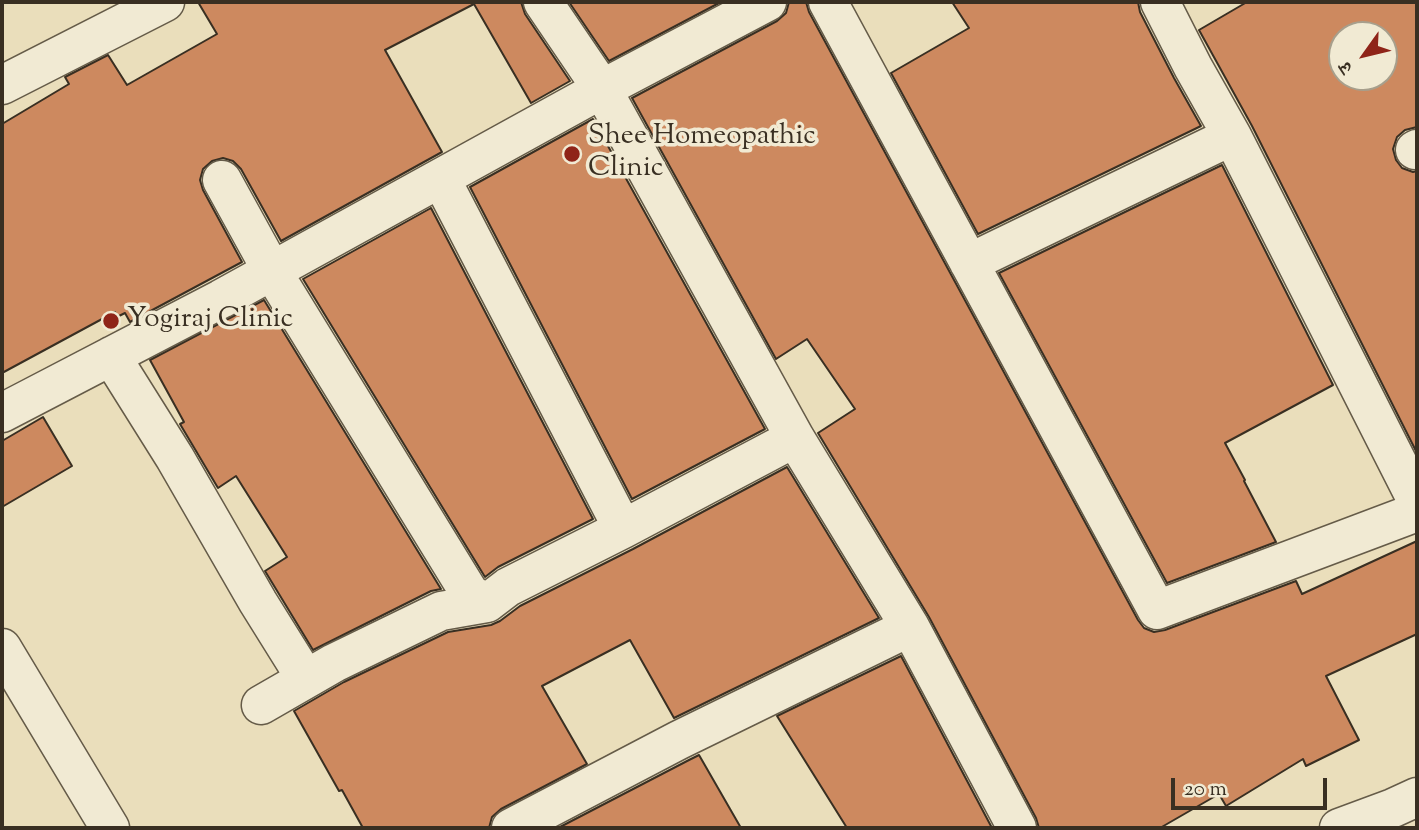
<!DOCTYPE html>
<meta charset="utf-8">
<style>
body{margin:0}
#map{position:relative;width:1419px;height:830px;overflow:hidden;background:#eadebb;font-family:"Sorts Mill Goudy","Noto Serif Devanagari",serif}
canvas{display:block}
.frame{position:absolute;inset:0;border:4px solid #392f22;pointer-events:none}
.north{position:absolute;left:1328px;top:21px;width:70px;height:70px;box-sizing:border-box;background:#f1ead3;border:2px solid #a79f8c;border-radius:50%;rotate:236deg;font-size:19px;font-weight:700;line-height:28px;text-align:center;color:#392f22}
.north::after{content:'';display:block;margin:auto;width:24px;height:32px;background:#8f2418;clip-path:polygon(50% 0,100% 100%,50% 72%,0 100%)}
.scale{position:absolute;left:1171px;top:778px;width:156px;height:32px;box-sizing:border-box;border:4px solid #392f22;border-top:0;padding-left:9px;font-size:21px;line-height:24px;white-space:nowrap;color:#392f22;-webkit-text-stroke:5px #f1ead3;paint-order:stroke}
</style>
<div id="map">
<canvas width="1419" height="830"></canvas>
<div class="frame"></div>
<div class="north">उ</div>
<div class="scale">20 m</div>
</div>
<script>
const c = document.querySelector('canvas').getContext('2d');
c.lineJoin = 'round';
function fill(path, color) {
  c.fillStyle = color;
  c.fill(path, 'evenodd');
}
function shape(rows) {
  const path = new Path2D();
  for (const r of rows) {
    path.moveTo(r[0], r[1]);
    for (let i = 2; i < r.length; i += 2) path.lineTo(r[i], r[i + 1]);
  }
  return path;
}
function stroke(path, color, width, dash) {
  c.strokeStyle = color;
  c.lineWidth = width;
  c.lineCap = dash ? 'butt' : 'round';
  c.setLineDash(dash || []);
  c.stroke(path);
}
function label(font, color, halo, rows, align = 'center') {
  c.font = font + ' "Sorts Mill Goudy",serif';
  c.lineWidth = 7;
  c.setLineDash([]);
  c.textBaseline = 'middle';
  c.strokeStyle = halo;
  c.fillStyle = color;
  for (const [text, x, y, turn = 0] of rows) {
    c.save();
    c.translate(x, y);
    c.rotate((+turn || 0) * Math.PI / 180);
    c.textAlign = isNaN(turn) ? turn : align;
    if (halo) c.strokeText(text, 0, 0);
    c.fillText(text, 0, 0);
    c.restore();
  }
}
const building = shape([
 [198,2,521,2,525,14,570,81,531,103,474,4,385,50,442,152,281,241,241,169,233,161,223,158,212,161,203,169,200,180,203,190,242,262,130,322,125,313,117,317,115,312,2,373,2,124,69,84,65,77,108,55,127,85,217,34,198,2],
 [569,2,721,2,609,61,569,2],
 [789,2,806,2,809,12,1138,620,1144,628,1154,632,1165,630,1296,581,1302,594,1417,541,1417,634,1326,676,1359,740,1306,766,1303,759,1226,806,1219,794,1160,828,1039,828,1036,818,929,617,818,433,855,409,807,339,776,359,632,98,777,21,786,13,789,2],
 [952,2,1138,2,1140,12,1174,78,1201,126,978,234,891,73,969,28,952,2],
 [1247,2,1417,2,1417,127,1405,130,1397,137,1393,149,1396,160,1402,168,1413,172,1417,171,1417,453,1252,126,1199,30,1247,2],
 [1342,35,1384,35,1384,77,1342,77,1342,35],
 [593,119,765,429,632,499,470,187,593,119],
 [1222,165,1333,385,1225,443,1245,480,1244,481,1276,542,1167,583,999,273,1222,165],
 [431,208,593,519,498,567,485,577,303,279,431,208],
 [264,300,441,589,431,591,313,650,265,571,287,557,236,476,218,488,180,424,184,422,150,360,264,300],
 [43,417,72,466,2,507,2,441,43,417],
 [787,467,879,618,674,718,630,640,542,686,587,764,501,809,492,817,489,828,363,828,342,790,339,791,294,711,344,682,448,632,491,625,500,621,520,606,633,549,787,467],
 [901,656,992,828,847,828,777,716,901,656],
 [699,755,741,828,558,828,689,760,699,755]
]);
fill(building, '#cd895f');
stroke(building, '#392f22', 2);
const minor = shape([
 [543,2,602,89,795,438,910,627,1017,828],
 [828,2,1157,610,1417,512],
 [1160,2,1193,67,1232,136,1417,501],
 [2,85,165,2],
 [1415,150,1417,149],
 [441,179,623,529],
 [222,180,272,271,470,594,487,603,508,587,623,529,795,438],
 [969,263,1232,136],
 [111,356,175,458,258,602,306,679],
 [2,413,221,299,602,89,767,2],
 [2,648,110,828],
 [261,705,334,663,441,611,487,603],
 [511,828,679,740,910,627],
 [1339,828,1393,808,1417,797]
]);
stroke(minor, '#655b48', 41);
stroke(minor, '#f1ead3', 38);
for (const [x, y, r, color] of [
 [572,154,9,"#8f2418"],
 [111,321,9,"#8f2418"]
]) {
  const dot = new Path2D();
  dot.arc(x, y, r, 0, 2 * Math.PI);
  c.fillStyle = color;
  c.fill(dot);
  stroke(dot, '#f1ead3', 2.5);
}
label('28px', '#392f22', '#f1ead3', [
 ["Shee Homeopathic",588,138],
 ["Clinic",588,170],
 ["Yogiraj Clinic",127,321]
], 'left');
</script>
